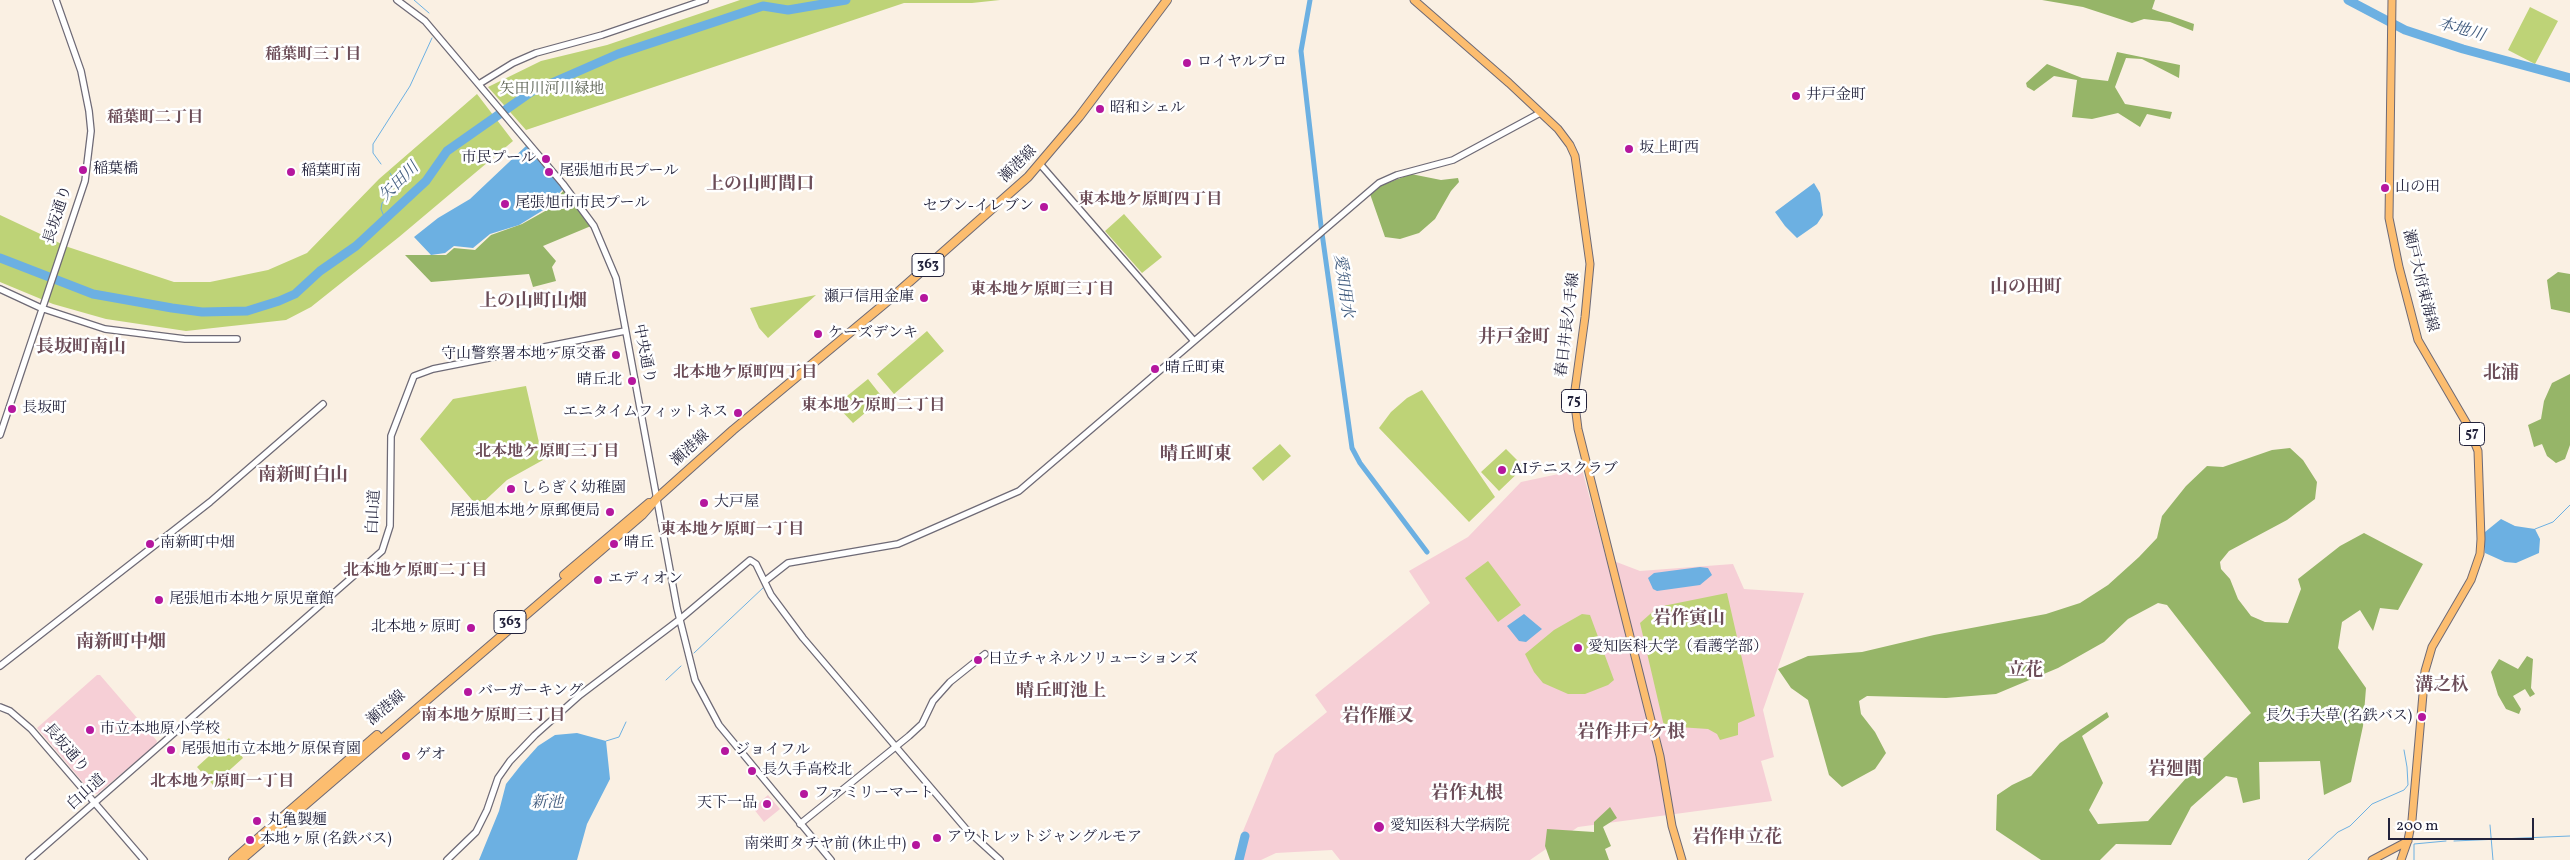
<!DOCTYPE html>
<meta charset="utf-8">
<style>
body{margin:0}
#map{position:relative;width:2570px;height:860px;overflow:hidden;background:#faf0e3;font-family:Vollkorn,serif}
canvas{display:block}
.scale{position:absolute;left:2388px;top:818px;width:146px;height:22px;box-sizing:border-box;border:2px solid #22223b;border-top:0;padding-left:6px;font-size:15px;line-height:18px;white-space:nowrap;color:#22223b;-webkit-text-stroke:4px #fff;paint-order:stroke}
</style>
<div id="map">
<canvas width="2570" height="860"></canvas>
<div class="scale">200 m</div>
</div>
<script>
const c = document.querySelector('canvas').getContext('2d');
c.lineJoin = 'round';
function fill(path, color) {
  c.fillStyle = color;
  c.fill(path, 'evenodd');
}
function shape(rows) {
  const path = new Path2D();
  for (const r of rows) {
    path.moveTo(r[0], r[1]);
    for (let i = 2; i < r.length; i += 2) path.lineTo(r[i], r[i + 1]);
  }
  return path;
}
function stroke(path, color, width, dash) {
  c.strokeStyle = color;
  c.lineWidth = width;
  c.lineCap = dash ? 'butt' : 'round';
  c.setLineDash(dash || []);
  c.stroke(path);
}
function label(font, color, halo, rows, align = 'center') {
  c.font = font + ' Vollkorn,"Noto Serif JP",serif';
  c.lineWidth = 5;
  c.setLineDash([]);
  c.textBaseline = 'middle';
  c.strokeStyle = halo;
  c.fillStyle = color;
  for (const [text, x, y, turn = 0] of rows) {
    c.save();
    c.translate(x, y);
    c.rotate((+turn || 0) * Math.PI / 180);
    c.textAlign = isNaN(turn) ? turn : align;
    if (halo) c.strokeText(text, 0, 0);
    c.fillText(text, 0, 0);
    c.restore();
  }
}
fill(shape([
 [1582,469,1606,558,1640,571,1733,564,1744,589,1804,593,1763,710,1774,757,1761,761,1772,801,1578,827,1530,860,1340,860,1332,850,1276,853,1261,860,1237,860,1241,836,1275,754,1327,712,1315,695,1430,603,1409,571,1468,537,1521,482],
 [97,675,100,675,157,741,156,745,97,794,92,793,37,728],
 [768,795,780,809,764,822,753,808]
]), '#f6cfd6');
fill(shape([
 [740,0,1000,0,972,3,904,3,526,130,488,87,541,61,607,45],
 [2530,7,2558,21,2535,64,2508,50],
 [477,94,513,141,399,237,311,307,286,320,186,331,106,319,53,304,0,282,0,215,68,247,174,282,210,282,268,270,307,253,379,179],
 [1124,214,1162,257,1142,273,1105,231],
 [816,295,768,338,759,328,750,308],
 [927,331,944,351,894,394,877,374],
 [868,379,883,398,853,423,836,405],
 [526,386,543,460,507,480,478,507,420,439,453,399],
 [1422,390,1495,497,1469,522,1379,428,1391,412,1407,398],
 [1280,444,1291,456,1263,481,1252,468],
 [1506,449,1524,467,1499,491,1481,472],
 [1488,561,1521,605,1498,622,1465,578],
 [1727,593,1755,716,1738,723,1738,735,1720,740,1717,734,1708,729,1664,726,1640,623,1658,607],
 [1582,614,1590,615,1614,680,1608,685,1585,694,1568,694,1543,683,1534,672,1525,654,1554,630],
 [229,738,243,758,213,785,197,767]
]), '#bed377');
fill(shape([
 [2042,0,2155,0,2152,9,2194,24,2193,31,2170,22,2144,19,2132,23,2083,7],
 [2117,52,2180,65,2179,78,2142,59,2126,58,2115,87,2125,104,2172,112,2170,119,2147,114,2140,127,2118,113,2092,119,2072,117,2077,80,2054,76,2034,91,2027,87,2026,83,2047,64,2082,78,2108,81],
 [1411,174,1441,180,1458,178,1459,182,1451,191,1435,219,1419,233,1400,239,1385,237,1370,194,1380,186],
 [564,190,591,226,543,246,556,261,552,267,556,281,533,287,529,274,431,282,405,255,446,255,454,248,475,250,491,235,522,224,547,210],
 [2558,272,2570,274,2570,313,2551,309,2547,280],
 [2570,374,2570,445,2565,459,2556,463,2547,456,2542,444,2534,447,2528,425,2541,419,2544,401,2552,383],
 [2290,448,2303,460,2317,482,2315,499,2287,520,2229,551,2220,562,2221,569,2230,579,2238,599,2251,616,2265,622,2288,623,2301,589,2298,579,2340,546,2364,533,2423,564,2398,610,2380,608,2373,631,2360,610,2342,622,2338,648,2366,688,2363,726,2351,782,2324,795,2320,761,2259,762,2260,799,2243,803,2237,778,2226,776,2191,807,2171,845,2116,844,2100,860,2041,860,1996,830,1997,795,2012,785,2031,776,2060,743,2107,712,2109,717,2082,736,2103,783,2089,810,2098,824,2148,821,2203,759,2251,713,2167,605,2158,603,2128,619,2104,642,2058,668,1996,694,1946,698,1867,696,1859,701,1861,714,1875,732,1886,753,1875,769,1842,787,1829,775,1808,700,1791,688,1778,669,1808,656,1862,652,1934,635,2046,614,2080,603,2108,585,2139,557,2157,538,2162,516,2186,486,2207,466,2223,467,2272,450],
 [2527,656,2533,659,2531,688,2535,694,2530,697,2525,689,2513,696,2521,709,2519,714,2506,709,2498,695,2491,672,2499,659,2518,669],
 [1610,807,1617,818,1603,827,1611,846,1605,849,1609,860,1550,860,1545,846,1547,829,1594,832,1594,822]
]), '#96b568');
fill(shape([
 [526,146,563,189,545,209,519,225,490,234,473,248,454,246,445,253,431,255,414,237,438,218,470,199],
 [1814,183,1820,193,1823,215,1817,224,1797,238,1785,226,1775,212],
 [2501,519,2515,526,2535,529,2540,539,2539,553,2516,563,2505,562,2485,553,2485,532],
 [1700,567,1708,568,1712,575,1700,585,1657,591,1653,589,1648,578,1654,573],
 [1524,614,1542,629,1526,642,1519,641,1507,626],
 [577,733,606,741,610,779,587,824,577,860,479,860,499,811,506,784,521,765,538,746,555,735]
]), '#6cb0e2');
stroke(shape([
 [414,0,429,13],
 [381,164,373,153,373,144,410,86,432,38],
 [385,219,381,209,382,203,395,194,398,187,390,173],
 [2535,529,2553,522,2570,505],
 [694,653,764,587],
 [666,680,681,666],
 [606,741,619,737,626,722],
 [2490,825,2493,860],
 [2454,841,2570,836],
 [2308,860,2338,832,2350,826,2372,804,2404,790,2408,785,2407,767,2404,750],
 [2414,860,2414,844,2446,841]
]), '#6cb0e2', 1);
stroke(shape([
 [1310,0,1301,51,1321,226,1352,448,1360,463,1427,552]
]), '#6cb0e2', 5);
stroke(shape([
 [2348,0,2405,30,2463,49,2570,78],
 [0,258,93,294,172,308,202,312,247,311,279,301,295,294,320,271,356,246,426,181,447,151,531,92,618,54,763,6,788,10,846,0],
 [1239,860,1245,836]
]), '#6cb0e2', 9);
const minor = shape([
 [397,0,425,21,563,184,594,226,616,278,677,608,695,680,719,725,831,860],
 [479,84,513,63,536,53,602,35,705,0],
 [1040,164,1194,341],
 [0,289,41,308,105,329,185,339,237,339],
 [0,435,85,181,91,131,89,111,81,71,56,0],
 [765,581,788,563,898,544,1019,491,1379,183,1397,175,1453,160,1540,113],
 [0,666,210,502,323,404],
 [0,707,10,711,31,729,144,860],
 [800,824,909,736,922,724,933,701,950,682,985,654],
 [29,860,382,551,390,526,391,436,414,376,433,369,625,331],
 [447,860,476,832,487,810,498,778,510,761,535,735,580,695,679,620,750,560,756,564,771,595,803,638,966,829,1000,860]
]);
const major = shape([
 [1414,0,1509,83,1558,129,1570,145,1575,156,1590,264,1585,317,1574,397,1578,429,1660,756,1672,826,1682,860],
 [2392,0,2389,218,2399,267,2418,340,2467,424,2478,451,2481,539,2480,554,2471,580,2432,647,2425,671,2412,820,2408,840,2401,860],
 [2372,860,2408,841]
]);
const highway = shape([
 [564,575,649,503],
 [233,860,377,735],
 [241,860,642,515,657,498,733,430,889,300,1028,177,1079,117,1167,0]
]);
stroke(minor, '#6e6a76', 8);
stroke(major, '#6e6a76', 9);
stroke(highway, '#6e6a76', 10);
stroke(minor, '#fff', 5.5);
stroke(major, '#fcbd6f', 7);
stroke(highway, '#fcbd6f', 8);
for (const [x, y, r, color] of [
 [1187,63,5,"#b5179e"],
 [1796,96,5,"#b5179e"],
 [1100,109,5,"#b5179e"],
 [1629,149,5,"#b5179e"],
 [546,159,5,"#b5179e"],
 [83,170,5,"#b5179e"],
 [291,172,5,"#b5179e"],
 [549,172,5,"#b5179e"],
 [2385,188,5,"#b5179e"],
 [505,204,5,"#b5179e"],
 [1044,207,5,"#b5179e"],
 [924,298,5,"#b5179e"],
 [818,334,5,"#b5179e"],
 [616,355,5,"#b5179e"],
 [1155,369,5,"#b5179e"],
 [632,381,5,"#b5179e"],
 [12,409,5,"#b5179e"],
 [738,413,5,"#b5179e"],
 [1502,470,5,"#b5179e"],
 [511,489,5,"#b5179e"],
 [704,503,5,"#b5179e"],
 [610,512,5,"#b5179e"],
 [150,544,5,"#b5179e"],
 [614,544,5,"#b5179e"],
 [598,580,5,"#b5179e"],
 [159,600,5,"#b5179e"],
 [471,628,5,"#b5179e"],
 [1578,648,5,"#b5179e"],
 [978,660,5,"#b5179e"],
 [468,692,5,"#b5179e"],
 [2422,717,5,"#b5179e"],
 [90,730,5,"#b5179e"],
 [171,750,5,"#b5179e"],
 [725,751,5,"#b5179e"],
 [406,756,5,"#b5179e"],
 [752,771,5,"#b5179e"],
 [804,794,5,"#b5179e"],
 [767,804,5,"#b5179e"],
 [257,821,5,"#b5179e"],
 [1379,827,6,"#b5179e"],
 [937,838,5,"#b5179e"],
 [250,840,5,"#b5179e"],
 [916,845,5,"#b5179e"]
]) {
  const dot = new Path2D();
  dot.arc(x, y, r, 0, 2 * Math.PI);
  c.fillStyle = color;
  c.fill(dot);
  stroke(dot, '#fff', 2);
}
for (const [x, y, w] of [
 [928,265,32],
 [1574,401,25],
 [2472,434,25],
 [510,622,32]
]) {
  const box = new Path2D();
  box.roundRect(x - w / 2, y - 11.5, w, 23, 4);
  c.fillStyle = '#fff';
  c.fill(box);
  stroke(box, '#22223b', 1);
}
label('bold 14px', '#22223b', null, [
 ["363",928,265],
 ["75",1574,401],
 ["57",2472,434],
 ["363",510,622]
]);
label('15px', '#22223b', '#fff', [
 ["ロイヤルプロ",1197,63],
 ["井戸金町",1806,96],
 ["昭和シェル",1110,109],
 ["坂上町西",1639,149],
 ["市民プール",536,159,"right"],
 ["稲葉橋",93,170],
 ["稲葉町南",301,172],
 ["尾張旭市民プール",559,172],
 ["山の田",2395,188],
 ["尾張旭市市民プール",515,204],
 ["セブン-イレブン",1034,207,"right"],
 ["瀬戸信用金庫",914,298,"right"],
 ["ケーズデンキ",828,334],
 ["守山警察署本地ヶ原交番",606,355,"right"],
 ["晴丘町東",1165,369],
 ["晴丘北",622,381,"right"],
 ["長坂町",22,409],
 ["エニタイムフィットネス",728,413,"right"],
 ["AIテニスクラブ",1512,470],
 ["しらぎく幼稚園",521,489],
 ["大戸屋",714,503],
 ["尾張旭本地ケ原郵便局",600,512,"right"],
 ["南新町中畑",160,544],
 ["晴丘",624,544],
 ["エディオン",608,580],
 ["尾張旭市本地ケ原児童館",169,600],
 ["北本地ヶ原町",461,628,"right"],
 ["愛知医科大学（看護学部）",1588,648],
 ["日立チャネルソリューションズ",988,660],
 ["バーガーキング",478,692],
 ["長久手大草 (名鉄バス)",2412,717,"right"],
 ["市立本地原小学校",100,730],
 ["尾張旭市立本地ケ原保育園",181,750],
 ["ジョイフル",735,751],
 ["ゲオ",416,756],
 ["長久手高校北",762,771],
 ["ファミリーマート",814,794],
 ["天下一品",757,804,"right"],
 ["丸亀製麺",267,821],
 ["愛知医科大学病院",1390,827],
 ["アウトレットジャングルモア",947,838],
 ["本地ヶ原 (名鉄バス)",260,840],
 ["南栄町タチヤ前 (休止中)",906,845,"right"]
], 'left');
label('15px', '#596050', '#fff', [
 ["矢田川河川緑地",552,90]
]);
label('15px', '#22223b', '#fff', [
 ["瀬港線",1019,165,-45],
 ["長坂通り",59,215,-72],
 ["瀬戸大府東海線",2419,281,76],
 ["春日井長久手線",1569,325,-83],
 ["中央通り",643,354,79],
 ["瀬港線",691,449,-42],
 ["白山道",375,512,-87],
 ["瀬港線",387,709,-40],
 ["長坂通り",65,749,49],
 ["白山道",87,793,-42]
]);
label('italic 16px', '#405b7e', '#fff', [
 ["本地川",2461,31,16],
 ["矢田川",400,183,-45],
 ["愛知用水",1342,286,82],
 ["新池",547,804]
]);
label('bold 16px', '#6c4d58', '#fff', [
 ["稲葉町三丁目",313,56],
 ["稲葉町二丁目",155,119],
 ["東本地ケ原町四丁目",1150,201],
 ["東本地ケ原町三丁目",1042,291],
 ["北本地ケ原町四丁目",745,374],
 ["東本地ケ原町二丁目",873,407],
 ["北本地ケ原町三丁目",547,453],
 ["東本地ケ原町一丁目",732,531],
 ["北本地ケ原町二丁目",415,572],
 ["南本地ケ原町三丁目",493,717],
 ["北本地ケ原町一丁目",222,783]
]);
label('bold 18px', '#6c4d58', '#fff', [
 ["上の山町間口",760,186],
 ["山の田町",2026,289],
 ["上の山町山畑",533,303],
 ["井戸金町",1514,339],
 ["長坂町南山",81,349],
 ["北浦",2501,375],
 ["晴丘町東",1196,456],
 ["南新町白山",303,477],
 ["岩作寅山",1689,620],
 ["南新町中畑",121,644],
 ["立花",2025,672],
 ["溝之杁",2442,687],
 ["晴丘町池上",1061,693],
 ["岩作雁又",1378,718],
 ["岩作井戸ケ根",1631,734],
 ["岩廻間",2175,771],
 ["岩作丸根",1467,795],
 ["岩作申立花",1737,839]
]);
</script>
